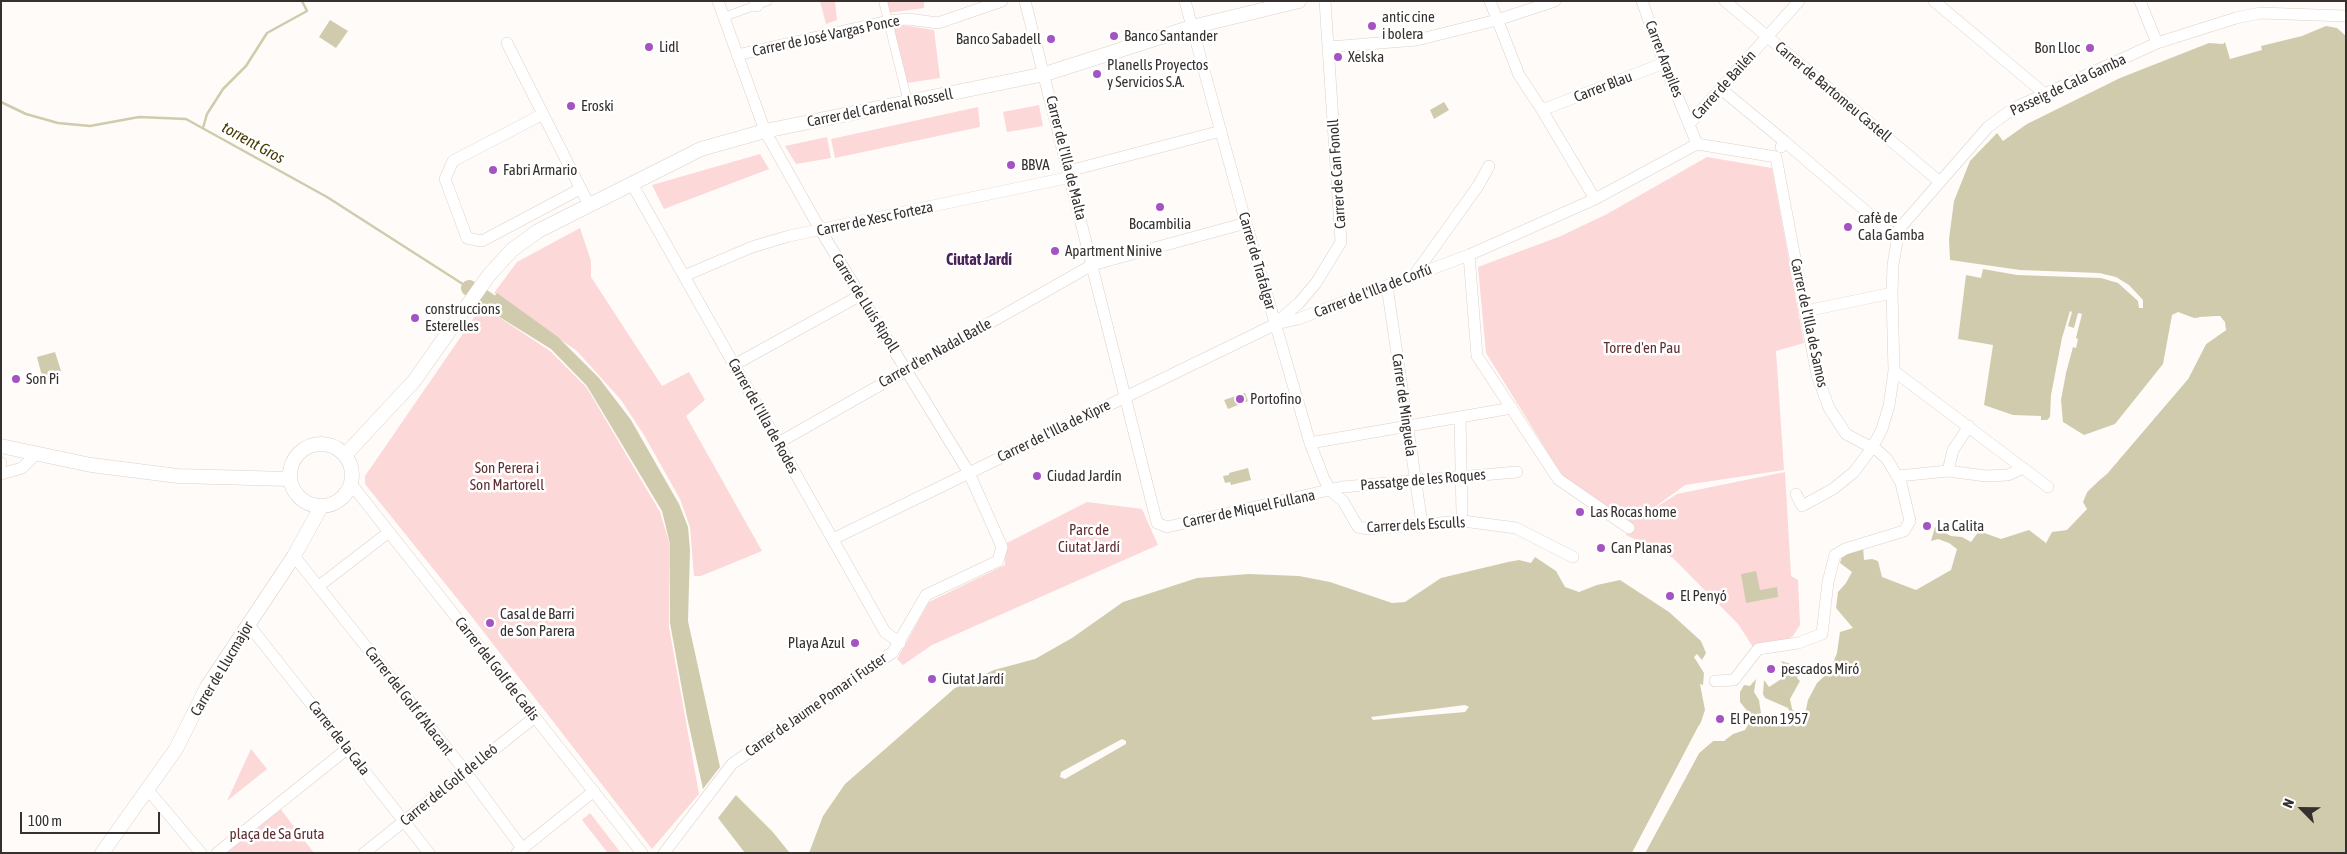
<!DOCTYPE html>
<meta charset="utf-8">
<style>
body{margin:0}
#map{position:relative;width:2347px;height:854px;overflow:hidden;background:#fefbf9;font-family:"Asap Condensed",sans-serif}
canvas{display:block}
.frame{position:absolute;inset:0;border:2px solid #36312e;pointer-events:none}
.north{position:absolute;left:2277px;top:784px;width:50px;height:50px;-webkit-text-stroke:4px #fff;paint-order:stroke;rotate:293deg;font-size:14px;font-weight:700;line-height:20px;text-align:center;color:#36312e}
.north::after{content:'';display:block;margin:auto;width:18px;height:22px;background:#36312e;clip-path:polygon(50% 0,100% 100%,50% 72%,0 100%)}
.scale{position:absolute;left:20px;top:812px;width:140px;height:22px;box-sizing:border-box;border:2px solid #36312e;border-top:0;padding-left:6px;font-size:15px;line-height:18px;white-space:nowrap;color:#36312e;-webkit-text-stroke:4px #fff;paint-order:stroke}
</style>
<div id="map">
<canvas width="2347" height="854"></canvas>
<div class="frame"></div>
<div class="north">N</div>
<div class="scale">100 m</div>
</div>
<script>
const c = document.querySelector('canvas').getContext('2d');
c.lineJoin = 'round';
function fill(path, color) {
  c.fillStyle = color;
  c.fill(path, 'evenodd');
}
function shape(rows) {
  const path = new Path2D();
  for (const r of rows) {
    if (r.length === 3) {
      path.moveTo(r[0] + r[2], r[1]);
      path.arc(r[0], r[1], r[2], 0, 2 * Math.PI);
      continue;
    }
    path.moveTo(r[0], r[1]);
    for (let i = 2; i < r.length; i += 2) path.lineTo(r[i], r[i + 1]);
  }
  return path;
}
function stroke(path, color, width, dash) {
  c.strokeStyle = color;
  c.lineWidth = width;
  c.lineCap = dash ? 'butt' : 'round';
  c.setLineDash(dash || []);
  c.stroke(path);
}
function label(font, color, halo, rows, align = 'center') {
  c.font = font + ' "Asap Condensed",sans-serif';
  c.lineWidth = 5;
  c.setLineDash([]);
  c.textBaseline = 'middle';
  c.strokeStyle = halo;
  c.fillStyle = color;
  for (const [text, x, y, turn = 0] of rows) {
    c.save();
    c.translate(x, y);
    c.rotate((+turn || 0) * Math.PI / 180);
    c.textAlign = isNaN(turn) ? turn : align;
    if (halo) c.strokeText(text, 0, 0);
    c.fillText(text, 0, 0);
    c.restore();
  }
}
fill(shape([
 [820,1,835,1,837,20,826,24],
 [885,1,924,1,924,8,888,13],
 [902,25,934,30,940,78,907,83,893,28],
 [1039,105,1043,126,1007,132,1003,112],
 [978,107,980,127,835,158,831,139],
 [827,137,831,158,796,164,785,146],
 [760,154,769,169,664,209,652,185],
 [1707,157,1772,168,1804,343,1776,351,1784,470,1685,485,1644,515,1677,494,1785,472,1791,576,1798,580,1800,625,1793,636,1784,642,1753,647,1738,624,1673,558,1626,535,1632,523,1561,478,1545,448,1486,353,1478,267,1561,236,1607,214],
 [580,228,591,261,591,277,662,386,689,372,705,400,686,416,762,551,701,576,694,576,690,527,680,499,644,435,621,400,577,351,494,293,517,262],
 [482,306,550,351,587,388,660,512,670,545,669,627,699,794,652,849,472,617,365,484,365,476],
 [1087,502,1142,509,1158,545,932,645,903,665,897,659,929,602,1005,565,1005,544],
 [251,749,267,769,227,801],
 [279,807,314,853,225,853],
 [590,813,621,853,608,853,582,820]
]), '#fcd8d9');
fill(shape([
 [330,20,348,31,336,48,319,37],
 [2326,26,2337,28,2346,36,2346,853,1645,853,1699,753,1713,741,1724,741,1733,734,1745,730,1748,725,1748,712,1740,702,1740,692,1744,685,1750,686,1756,679,1754,692,1759,700,1762,720,1773,726,1787,725,1791,715,1788,708,1765,698,1763,694,1764,680,1769,687,1789,674,1781,661,1794,665,1801,670,1797,678,1800,681,1790,699,1792,709,1797,715,1804,718,1808,700,1817,683,1830,671,1837,653,1840,632,1853,628,1836,608,1838,592,1846,583,1852,572,1840,563,1843,553,1863,547,1864,560,1872,559,1878,561,1882,577,1916,590,1951,570,1957,549,1949,543,1938,539,1931,541,1935,527,1951,536,1962,537,1971,542,1979,531,2001,539,2029,530,2046,543,2052,532,2067,530,2087,509,2083,502,2089,488,2107,474,2188,379,2206,344,2226,330,2220,316,2194,318,2178,312,2172,315,2163,364,2115,424,2084,435,2063,422,2061,400,2066,373,2073,347,2076,348,2078,339,2076,338,2082,314,2078,313,2074,328,2068,326,2072,312,2070,311,2062,338,2051,395,2050,417,2047,420,2041,420,2041,416,2013,415,1984,405,1993,345,1958,339,1966,275,1981,278,1983,269,2017,275,2101,278,2118,283,2138,301,2139,308,2143,308,2143,300,2129,285,2116,277,2099,273,2020,270,1950,260,1949,239,1954,201,1970,161,1997,133,2003,141,2027,124,2120,78,2209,43,2223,44,2225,42,2230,59,2262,50,2261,46,2302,36],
 [1444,102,1449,110,1434,119,1430,110],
 [497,293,558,337,599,378,631,420,679,504,688,527,690,550,688,621,720,767,703,789,687,717,670,623,670,544,662,511,587,386,551,349,485,308],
 [55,352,61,371,42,376,37,357],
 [1245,393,1248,401,1228,409,1224,400],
 [1248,468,1251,480,1231,485,1230,482,1225,483,1223,476,1229,475,1229,473],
 [1535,557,1556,571,1565,587,1579,592,1597,585,1620,580,1669,612,1701,641,1706,653,1702,660,1697,654,1694,657,1704,673,1703,685,1700,684,1705,710,1701,722,1632,853,809,853,823,816,845,784,955,688,994,670,1035,659,1072,638,1123,602,1197,578,1249,574,1299,576,1330,582,1392,603,1405,602,1441,578,1508,562,1519,560,1531,563],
 [1756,571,1760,590,1777,587,1778,597,1746,603,1741,574],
 [736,795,773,832,790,853,745,853,718,818]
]), '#d1cbad');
fill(shape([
 [2220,316,2225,322,2226,330,2206,344,2188,379,2106,474,2086,493,2084,491,2087,487,2105,472,2186,378,2204,342,2224,329,2223,323,2219,319,2198,320,2199,317],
 [1465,705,1469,707,1465,712,1373,720,1371,717],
 [1699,725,1700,727,1634,853,1632,853],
 [1712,738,1713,741,1699,753,1645,853,1643,853,1697,751],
 [1122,739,1126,741,1126,744,1065,779,1060,777,1061,772],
 [738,793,775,831,792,853,790,853,773,832,736,795]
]), '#fefbf9');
stroke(shape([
 [1,102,26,114,58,123,90,126,139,117,186,119,327,197,469,288],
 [203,128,207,114,223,89,246,66,267,33,307,11,302,1]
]), '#d1cbad', 2.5);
stroke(shape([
 [469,288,489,301]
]), '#d1cbad', 16);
const pedestrian = shape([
 [883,1,908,102],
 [724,17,768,1]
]);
const minor = shape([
 [755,1,757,6],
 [1025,1,1157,523,1167,527,1342,487,1517,472],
 [1185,1,1246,223,1310,443,1324,479,1331,491,1343,501,1358,527,1368,529,1463,521,1516,528,1573,557],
 [1490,1,1519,75,1542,110,1595,199],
 [1642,1,1664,63,1697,144],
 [1725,1,1940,182],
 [1934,1,2045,94],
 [2140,1,2157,43],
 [507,43,589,205],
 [1329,47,1417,40,1497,20,1555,1],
 [737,55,888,21,908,19,938,23,1002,1],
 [1721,89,1784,141,1781,147],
 [1542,110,1664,63],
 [543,114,453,161,445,179,467,238,482,241,580,189],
 [1690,123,1799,1],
 [1784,141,1897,238],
 [1069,171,1221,131],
 [632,184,885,632,900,643],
 [1415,274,1478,186,1489,166],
 [684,276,752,247,789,236,1071,177],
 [1387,286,1422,524],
 [1806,311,1892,293],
 [1277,322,1299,303,1316,283,1341,242,1325,1],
 [734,365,861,295],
 [1460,417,1462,513],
 [778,443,1092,265,1246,223],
 [1310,443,1512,408],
 [1,463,1,464],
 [1948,471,1953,450,1969,426],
 [1,474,22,468,36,454],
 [1898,476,1948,471,1986,476,2008,475,2023,468],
 [352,485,642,853],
 [2048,487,1894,371,1892,293,1893,265,1899,229,1988,127,2014,108,2157,43,2236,18,2260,13,2346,16],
 [1796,494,1802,506,1833,489,1854,472,1872,448,1882,429,1889,406,1894,371],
 [1629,528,1558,479,1477,356,1469,255,1595,199,1697,144,1776,157],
 [833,539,1276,324,1298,319,1469,255],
 [294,556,465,771,522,848],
 [319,586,389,532],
 [248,624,429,853],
 [1715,681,1734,680,1758,649,1798,643,1822,634,1828,582,1835,555,1845,549,1904,531,1910,521,1901,483,1887,459,1878,451,1846,434,1829,408,1817,375,1776,157],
 [148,790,201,853],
 [217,853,347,749],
 [364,853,535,717],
 [517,853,594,791],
 [664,853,732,764,893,652,926,595,998,561,1002,547,969,473,821,231,765,131,718,1]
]);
const tertiary = shape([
 [321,475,31],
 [1,446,91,465,178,476,289,479],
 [346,454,414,381,489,275,512,250,538,231,701,149,765,131,1045,74,1192,27,1299,1],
 [102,853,176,749,207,687,294,556,321,507]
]);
stroke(pedestrian, '#ded1c7', 9);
stroke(minor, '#ded1c7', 12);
stroke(tertiary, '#ded1c7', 15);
stroke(pedestrian, '#fff', 8);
stroke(minor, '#fff', 11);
stroke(tertiary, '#fff', 14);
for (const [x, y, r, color] of [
 [1372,26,5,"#a453c2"],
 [1114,36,5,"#a453c2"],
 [1051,39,5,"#a453c2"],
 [649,47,5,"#a453c2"],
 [2090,48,5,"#a453c2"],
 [1338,57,5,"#a453c2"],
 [1097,74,5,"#a453c2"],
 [571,106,5,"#a453c2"],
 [1011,165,5,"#a453c2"],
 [493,170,5,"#a453c2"],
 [1160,207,5,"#a453c2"],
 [1848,227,5,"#a453c2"],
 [1055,251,5,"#a453c2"],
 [415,318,5,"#a453c2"],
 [16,379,5,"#a453c2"],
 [1240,399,5,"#a453c2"],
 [1037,476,5,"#a453c2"],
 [1580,512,5,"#a453c2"],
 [1927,526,5,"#a453c2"],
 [1601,548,5,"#a453c2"],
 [1670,596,5,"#a453c2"],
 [490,623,5,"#a453c2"],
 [855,643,5,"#a453c2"],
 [1771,669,5,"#a453c2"],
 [932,679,5,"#a453c2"],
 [1720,719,5,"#a453c2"]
]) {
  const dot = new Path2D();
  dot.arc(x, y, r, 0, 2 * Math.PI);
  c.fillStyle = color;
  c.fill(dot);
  stroke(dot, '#fff', 2);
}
label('15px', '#36312e', '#fff', [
 ["antic cine",1382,17],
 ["i bolera",1382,34],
 ["Banco Santander",1124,36],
 ["Banco Sabadell",1041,39,"right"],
 ["Lidl",659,47],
 ["Bon Lloc",2080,48,"right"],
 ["Xelska",1348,57],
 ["Planells Proyectos",1107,65],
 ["y Servicios S.A.",1107,82],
 ["Eroski",581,106],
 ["BBVA",1021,165],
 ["Fabri Armario",503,170],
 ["cafè de",1858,218],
 ["Cala Gamba",1858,235],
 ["Bocambilia",1160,224,"center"],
 ["Apartment Ninive",1065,251],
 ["construccions",425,309],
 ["Esterelles",425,326],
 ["Son Pi",26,379],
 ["Portofino",1250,399],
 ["Ciudad Jardín",1047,476],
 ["Las Rocas home",1590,512],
 ["La Calita",1937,526],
 ["Can Planas",1611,548],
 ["El Penyó",1680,596],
 ["Casal de Barri",500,614],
 ["de Son Parera",500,631],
 ["Playa Azul",845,643,"right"],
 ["pescados Miró",1781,669],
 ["Ciutat Jardí",942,679],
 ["El Penon 1957",1730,719]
], 'left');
label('15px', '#36312e', '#fff', [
 ["Carrer de José Vargas Ponce",826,36,-12],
 ["Carrer Arapiles",1664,59,69],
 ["Carrer de Bailén",1724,85,-48],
 ["Passeig de Cala Gamba",2068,85,-25],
 ["Carrer Blau",1603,87,-21],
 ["Carrer de Bartomeu Castell",1833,92,40],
 ["Carrer del Cardenal Rossell",880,108,-11],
 ["Carrer de l'Illa de Malta",1066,158,76],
 ["Carrer de Can Fonoll",1337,174,-94],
 ["Carrer de Xesc Forteza",875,219,-12],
 ["Carrer de Trafalgar",1257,261,74],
 ["Carrer de l'Illa de Corfú",1373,291,-21],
 ["Carrer de Lluís Ripoll",865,303,58],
 ["Carrer de l'Illa de Samos",1809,323,78],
 ["Carrer d'en Nadal Batle",935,353,-29],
 ["Carrer de Minguela",1404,405,82],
 ["Carrer de l'Illa de Rodes",763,416,61],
 ["Carrer de l'Illa de Xipre",1054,431,-26],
 ["Passatge de les Roques",1423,480,-5],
 ["Carrer de Miquel Fullana",1249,509,-12],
 ["Carrer dels Esculls",1416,525,-3],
 ["Carrer de Llucmajor",222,669,-59],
 ["Carrer del Golf de Cadis",497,669,52],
 ["Carrer del Golf d'Alacant",409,701,52],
 ["Carrer de Jaume Pomar i Fuster",816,705,-35],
 ["Carrer de la Cala",339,738,52],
 ["Carrer del Golf de Lleó",449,785,-39]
]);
label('15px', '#5f2f32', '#fff', [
 ["Torre d'en Pau",1642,348],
 ["Son Perera i",507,468],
 ["Son Martorell",507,485],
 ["Parc de",1089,530],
 ["Ciutat Jardí",1089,547],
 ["plaça de Sa Gruta",277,834]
]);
label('italic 16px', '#453b03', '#fff', [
 ["torrent Gros",253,143,29]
]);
label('bold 16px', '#4a2358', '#fff', [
 ["Ciutat Jardí",979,260]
]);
</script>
